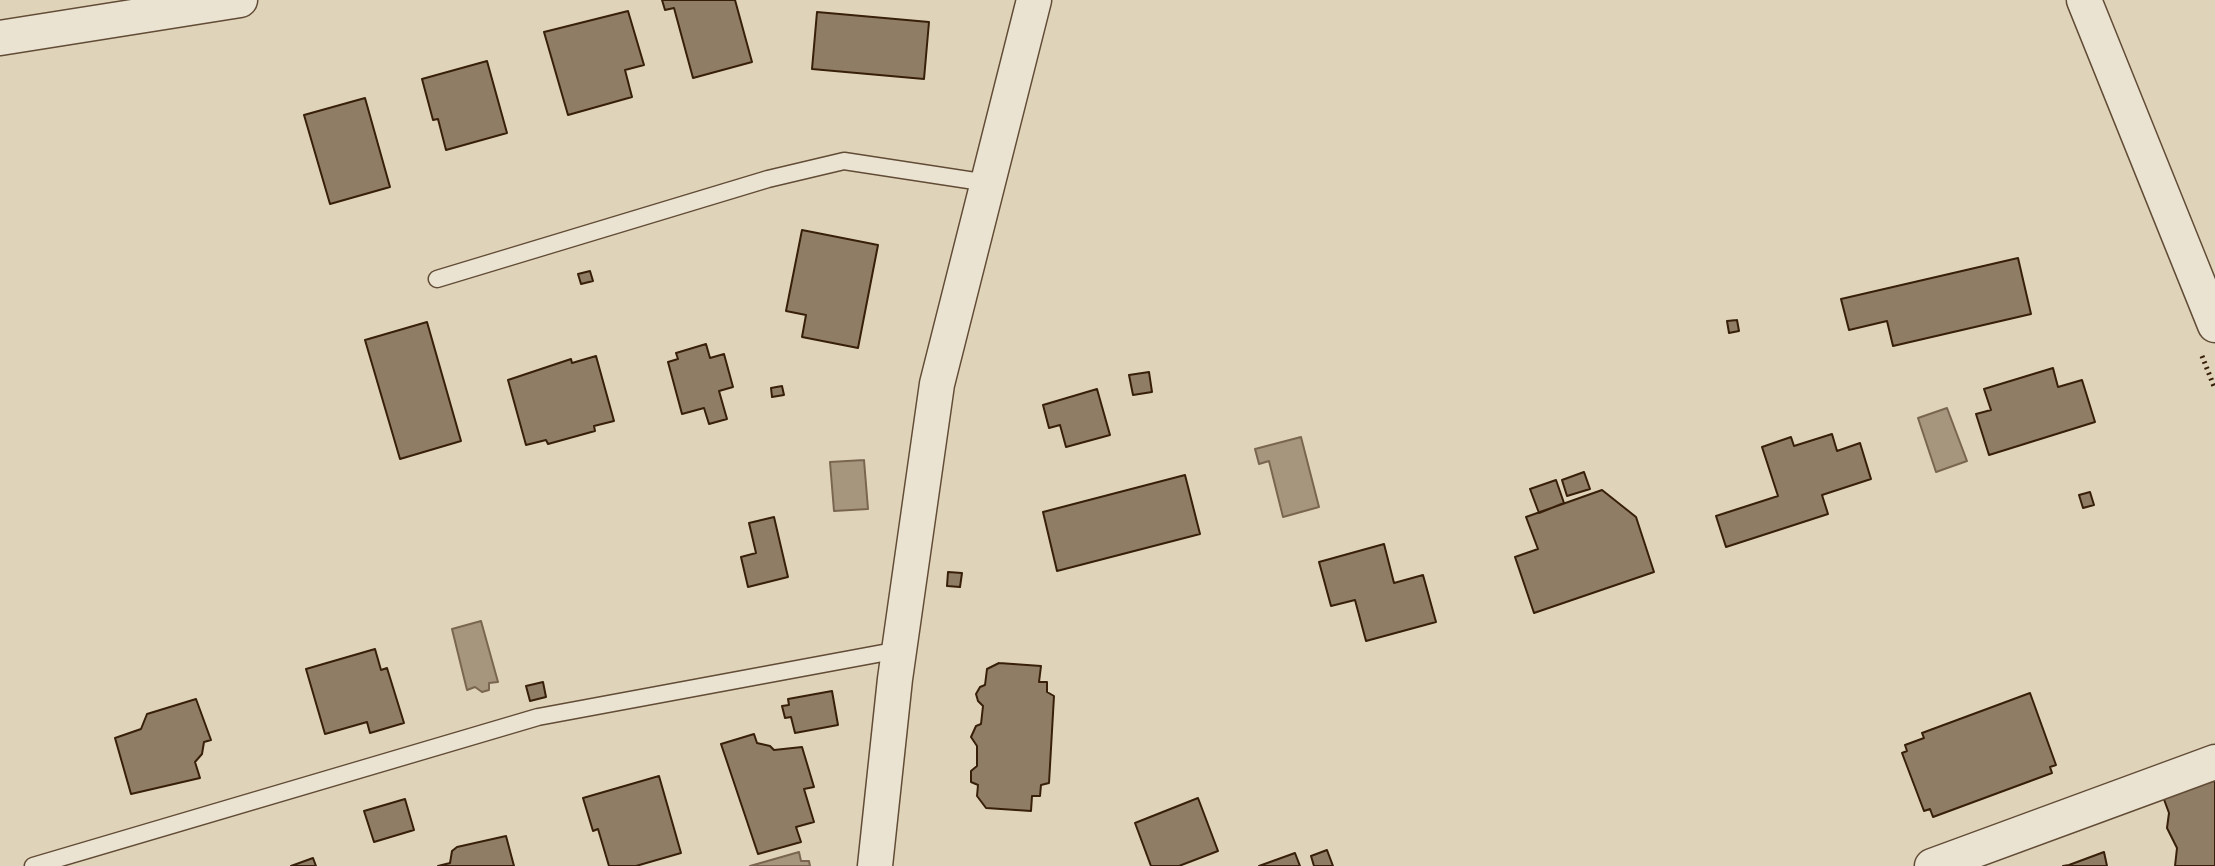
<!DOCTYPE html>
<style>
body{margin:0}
canvas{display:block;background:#dfd4b9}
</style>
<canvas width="2215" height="866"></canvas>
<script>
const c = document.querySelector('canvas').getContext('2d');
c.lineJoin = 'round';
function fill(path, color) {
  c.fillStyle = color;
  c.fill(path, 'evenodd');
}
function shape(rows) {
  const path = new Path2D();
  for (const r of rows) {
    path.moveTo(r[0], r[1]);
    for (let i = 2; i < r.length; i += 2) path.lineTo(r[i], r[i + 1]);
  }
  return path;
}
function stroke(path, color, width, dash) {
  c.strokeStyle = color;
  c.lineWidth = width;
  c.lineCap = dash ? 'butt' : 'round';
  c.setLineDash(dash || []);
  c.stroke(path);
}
const water = shape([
 [1947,408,1967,461,1936,472,1918,418,1947,408],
 [1301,437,1319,507,1283,517,1269,461,1259,464,1255,449,1301,437],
 [864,460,868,509,834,511,830,462,864,460],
 [481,621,498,682,489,683,489,690,482,692,475,687,467,690,452,629,481,621],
 [799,852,801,861,809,861,810,866,750,866,799,852]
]);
fill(water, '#a6967e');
stroke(water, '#7a6650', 2);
const building = shape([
 [662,0,735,0,752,62,693,78,674,8,665,10,662,0],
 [628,11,644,65,625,70,632,97,568,115,544,32,628,11],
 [817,12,929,22,924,79,812,69,817,12],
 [487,61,507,133,446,150,438,119,433,120,422,79,487,61],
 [365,98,390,187,330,204,304,115,365,98],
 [802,230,878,245,858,348,802,337,806,315,786,311,802,230],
 [2018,258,2031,314,1893,346,1887,321,1849,330,1841,299,2018,258],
 [590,271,593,281,581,284,578,274,590,271],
 [1737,320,1739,331,1729,333,1727,321,1737,320],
 [427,322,461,441,400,459,365,340,427,322],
 [706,344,710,358,724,354,733,387,719,391,727,419,709,424,704,408,682,414,668,362,678,359,676,353,706,344],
 [596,356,614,421,594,426,595,431,548,444,546,440,526,445,508,380,571,359,572,363,596,356],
 [2053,368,2058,387,2082,380,2095,422,1989,455,1976,414,1991,410,1984,389,2053,368],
 [1149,372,1152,392,1133,395,1129,375,1149,372],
 [782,386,784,395,772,397,771,388,782,386],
 [1097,389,1110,435,1066,447,1060,425,1049,428,1043,405,1097,389],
 [1832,434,1837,451,1860,443,1871,479,1822,495,1828,514,1726,547,1716,516,1778,496,1762,447,1791,437,1794,446,1832,434],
 [1584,472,1590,489,1567,496,1562,480,1584,472],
 [1185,475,1200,534,1057,571,1043,512,1185,475],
 [1556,480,1564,503,1539,513,1530,489,1556,480],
 [1602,490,1636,517,1654,572,1534,613,1515,557,1538,549,1526,517,1602,490],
 [2090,492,2094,505,2083,508,2079,495,2090,492],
 [774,517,788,577,748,587,741,557,756,553,749,523,774,517],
 [1384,544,1394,583,1423,575,1436,622,1366,641,1355,600,1331,606,1319,562,1384,544],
 [948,572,962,573,960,587,947,586,948,572],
 [375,649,381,670,387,668,404,723,370,733,367,722,325,734,306,669,375,649],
 [999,663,1041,666,1039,682,1047,682,1047,692,1054,696,1049,783,1041,785,1040,796,1032,796,1031,811,986,808,977,796,978,785,971,782,971,771,977,766,977,746,971,737,976,726,981,724,983,706,978,701,976,694,980,687,985,685,987,669,999,663],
 [543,682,546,697,530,701,526,686,543,682],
 [832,691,838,725,795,733,791,717,785,718,782,706,789,705,788,699,832,691],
 [2030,693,2056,765,2050,767,2052,773,1933,817,1930,809,1924,811,1902,753,1907,751,1905,745,1924,738,1922,733,2030,693],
 [196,699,211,740,204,742,202,754,195,762,200,778,131,794,115,738,141,729,147,714,196,699],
 [754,734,757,743,770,746,774,750,802,747,814,787,804,789,814,822,796,827,801,842,758,854,721,744,754,734],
 [659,776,681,853,636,866,609,866,598,829,593,831,583,798,659,776],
 [2215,776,2215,866,2175,866,2177,848,2167,828,2169,813,2162,794,2215,776],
 [1198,798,1218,851,1179,866,1151,866,1135,823,1198,798],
 [405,799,414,830,374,842,364,811,405,799],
 [506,836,514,866,438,866,450,863,452,851,457,847,506,836],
 [1327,850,1333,866,1314,866,1311,856,1327,850],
 [2104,852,2107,866,2063,866,2069,865,2104,852],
 [1295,853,1300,866,1259,866,1295,853],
 [313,858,316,866,291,866,313,858]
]);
fill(building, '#8f7d65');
stroke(building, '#381f0a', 2);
const lane = shape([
 [437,279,768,179,844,161,988,183],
 [33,866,538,717,899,650]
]);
const street = shape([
 [2084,0,2215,325],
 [0,38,240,0],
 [875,866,895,679,937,384,1034,0],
 [1932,866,2215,762]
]);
stroke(lane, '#624c36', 19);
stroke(street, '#624c36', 37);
stroke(shape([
 [2202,356,2215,389]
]), '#381f0a', 5, [2, 4]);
stroke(lane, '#eae3d2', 16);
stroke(street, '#eae3d2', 34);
</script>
